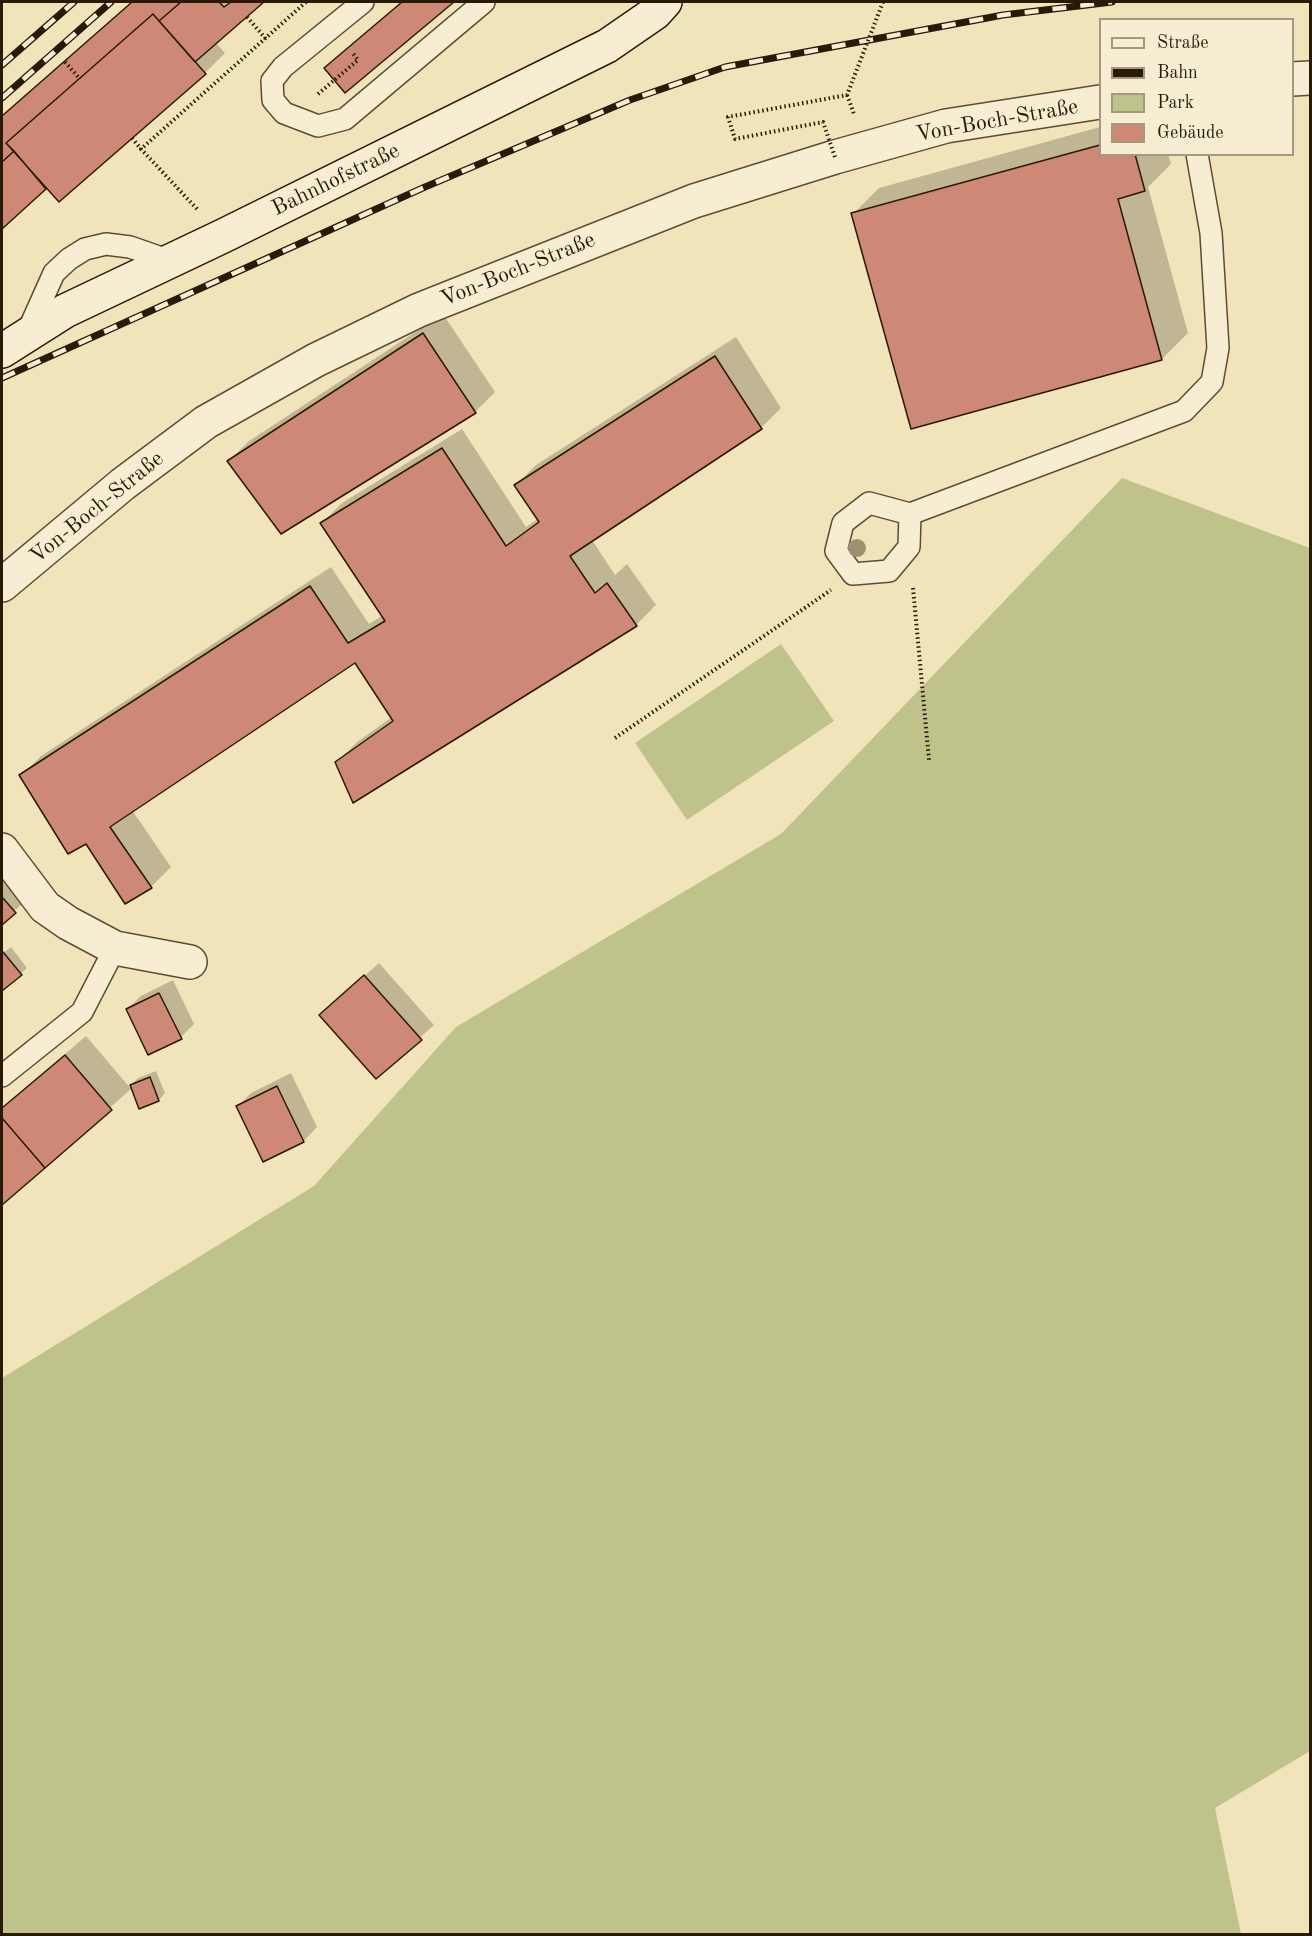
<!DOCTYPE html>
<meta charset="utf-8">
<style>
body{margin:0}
#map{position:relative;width:1312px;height:1936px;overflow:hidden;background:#f2e4ba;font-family:"Old Standard TT",serif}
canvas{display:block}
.frame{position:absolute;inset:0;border:3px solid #2b1907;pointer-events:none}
.legend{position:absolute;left:1099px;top:18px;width:195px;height:138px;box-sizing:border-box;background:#f7edd2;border:2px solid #a59881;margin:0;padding:8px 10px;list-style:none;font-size:18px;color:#2b1907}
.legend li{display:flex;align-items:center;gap:12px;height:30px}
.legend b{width:30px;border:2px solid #a59881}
</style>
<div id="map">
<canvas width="1312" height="1936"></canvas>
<div class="frame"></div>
<ul class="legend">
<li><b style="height:8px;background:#f7edd2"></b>Straße</li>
<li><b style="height:8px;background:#2b1907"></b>Bahn</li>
<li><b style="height:16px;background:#c0c28c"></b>Park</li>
<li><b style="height:16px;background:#cd8876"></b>Gebäude</li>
</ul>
</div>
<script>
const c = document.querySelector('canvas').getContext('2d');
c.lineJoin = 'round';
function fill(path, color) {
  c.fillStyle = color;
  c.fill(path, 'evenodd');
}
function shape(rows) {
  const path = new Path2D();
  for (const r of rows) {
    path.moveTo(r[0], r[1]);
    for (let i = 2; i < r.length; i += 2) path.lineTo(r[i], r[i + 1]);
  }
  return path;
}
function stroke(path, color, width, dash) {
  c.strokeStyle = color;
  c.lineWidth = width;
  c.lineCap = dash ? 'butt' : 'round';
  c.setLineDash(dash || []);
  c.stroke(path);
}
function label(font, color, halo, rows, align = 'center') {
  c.font = font + ' "Old Standard TT",serif';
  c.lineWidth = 4.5;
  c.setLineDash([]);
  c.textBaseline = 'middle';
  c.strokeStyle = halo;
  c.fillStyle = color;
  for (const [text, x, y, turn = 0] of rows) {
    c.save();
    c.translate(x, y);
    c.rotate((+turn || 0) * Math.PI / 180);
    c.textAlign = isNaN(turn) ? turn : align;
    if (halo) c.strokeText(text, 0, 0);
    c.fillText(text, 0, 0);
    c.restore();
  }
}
fill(shape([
 [1122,478,1310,548,1310,1751,1215,1808,1241,1934,2,1934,2,1378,314,1186,456,1027,781,834],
 [781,644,834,721,687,820,635,743]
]), '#c0c28c');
fill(shape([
 [133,2,262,2,215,42,225,53,205,73,47,186,2,227,2,117],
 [404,2,452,2,345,91,332,62],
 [1100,127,1100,154,1168,154,1171,164,1148,187,1188,333,1162,359,853,214,879,188],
 [443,314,495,392,475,412,229,461,249,441],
 [736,337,781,408,761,428,592,540,615,575,627,564,656,605,636,625,337,762,357,742,392,717,356,661,132,810,171,867,151,887,87,842,21,776,41,756,331,567,369,624,383,615,322,523,342,503,462,429,526,527,538,519,516,485,536,465],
 [2,868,28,898,2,923],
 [11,947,27,968,2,989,2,954],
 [379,963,434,1025,376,1077,321,1015],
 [173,980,194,1024,181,1037,127,1009,141,996],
 [86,1036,131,1089,2,1203,2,1108],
 [156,1071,165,1093,159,1100,140,1107,131,1085,138,1078],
 [291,1073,317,1127,304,1141,264,1160,238,1106,251,1093]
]), '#0003');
const building = shape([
 [132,2,181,2,159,21,153,14,6,143,14,151,2,162,2,116,132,2],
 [181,2,219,2,224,7,231,2,264,2,195,62,159,21,181,2],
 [402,2,454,2,345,93,324,68,402,2],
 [153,14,206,74,59,202,6,143,153,14],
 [1100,145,1100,154,1135,154,1145,191,1118,199,1162,360,911,429,851,213,1100,145],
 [14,151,46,189,2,229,2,162,14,151],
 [423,333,476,413,281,534,227,461,423,333],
 [715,356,762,429,570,556,595,593,607,583,637,626,353,803,335,762,393,721,355,663,110,827,152,888,125,904,86,844,68,854,19,775,310,586,348,643,385,621,320,523,442,448,506,546,539,522,514,485,715,356],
 [2,897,16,913,2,925,2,897],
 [3,952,22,975,2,991,2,953,3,952],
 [364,975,422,1040,376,1079,319,1015,364,975],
 [159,993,182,1039,148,1055,126,1009,159,993],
 [65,1055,112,1110,45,1168,2,1118,2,1108,65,1055],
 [150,1077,159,1101,139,1109,130,1085,150,1077],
 [277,1086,304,1142,263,1162,236,1106,277,1086],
 [2,1118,45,1168,2,1205,2,1118]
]);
fill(building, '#cd8876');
stroke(building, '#2b1907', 1.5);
const lane = shape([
 [363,2,283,67,272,81,273,100,284,113,318,126,345,119,484,2],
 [28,331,54,273,69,259,85,249,106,244,130,247,170,261],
 [910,514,909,547,889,571,853,574,836,551,843,523,869,503,910,514,1184,411,1212,382,1218,348,1211,233,1197,154],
 [2,1076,82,1012,115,948]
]);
const street = shape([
 [1292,79,1310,78],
 [2,585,123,484,206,422,316,360,419,310,694,201,835,157,946,126,1100,102],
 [2,850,45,907,68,923,115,948,190,962]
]);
const secondary = shape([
 [2,351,65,311,223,236,607,46,655,13,665,2]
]);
stroke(lane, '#5d4c34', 24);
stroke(street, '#5d4c34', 36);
stroke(secondary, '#2b1907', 36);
stroke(shape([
 [247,17,266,39],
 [65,62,80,79],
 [318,94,358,60,352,52],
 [847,95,854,114],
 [132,138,141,149],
 [197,209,141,149,306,2],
 [913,588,929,760],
 [615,738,831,590]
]), '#2b1907', 4, [1.5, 3]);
stroke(lane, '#f7edd2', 21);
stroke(street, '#f7edd2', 33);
stroke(secondary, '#f7edd2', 33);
const rail = shape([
 [2,65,74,2],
 [2,98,111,2],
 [2,378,425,187,630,100,725,67,1003,15,1112,2]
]);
stroke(rail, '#2b1907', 7);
stroke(rail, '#f7edd2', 4.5, [14]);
stroke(shape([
 [835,157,823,122,735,139,728,117,847,95,883,2]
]), '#2b1907', 4, [1.5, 3]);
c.fillStyle = '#9d906e';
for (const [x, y] of [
 [857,548]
]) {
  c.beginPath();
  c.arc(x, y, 9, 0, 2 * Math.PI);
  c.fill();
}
label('22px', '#2b1907', '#f7edd2', [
 ["Von-Boch-Straße",997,121,-10],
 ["Bahnhofstraße",336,180,-26],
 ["Von-Boch-Straße",518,270,-22],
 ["Von-Boch-Straße",97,508,-39]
]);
</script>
